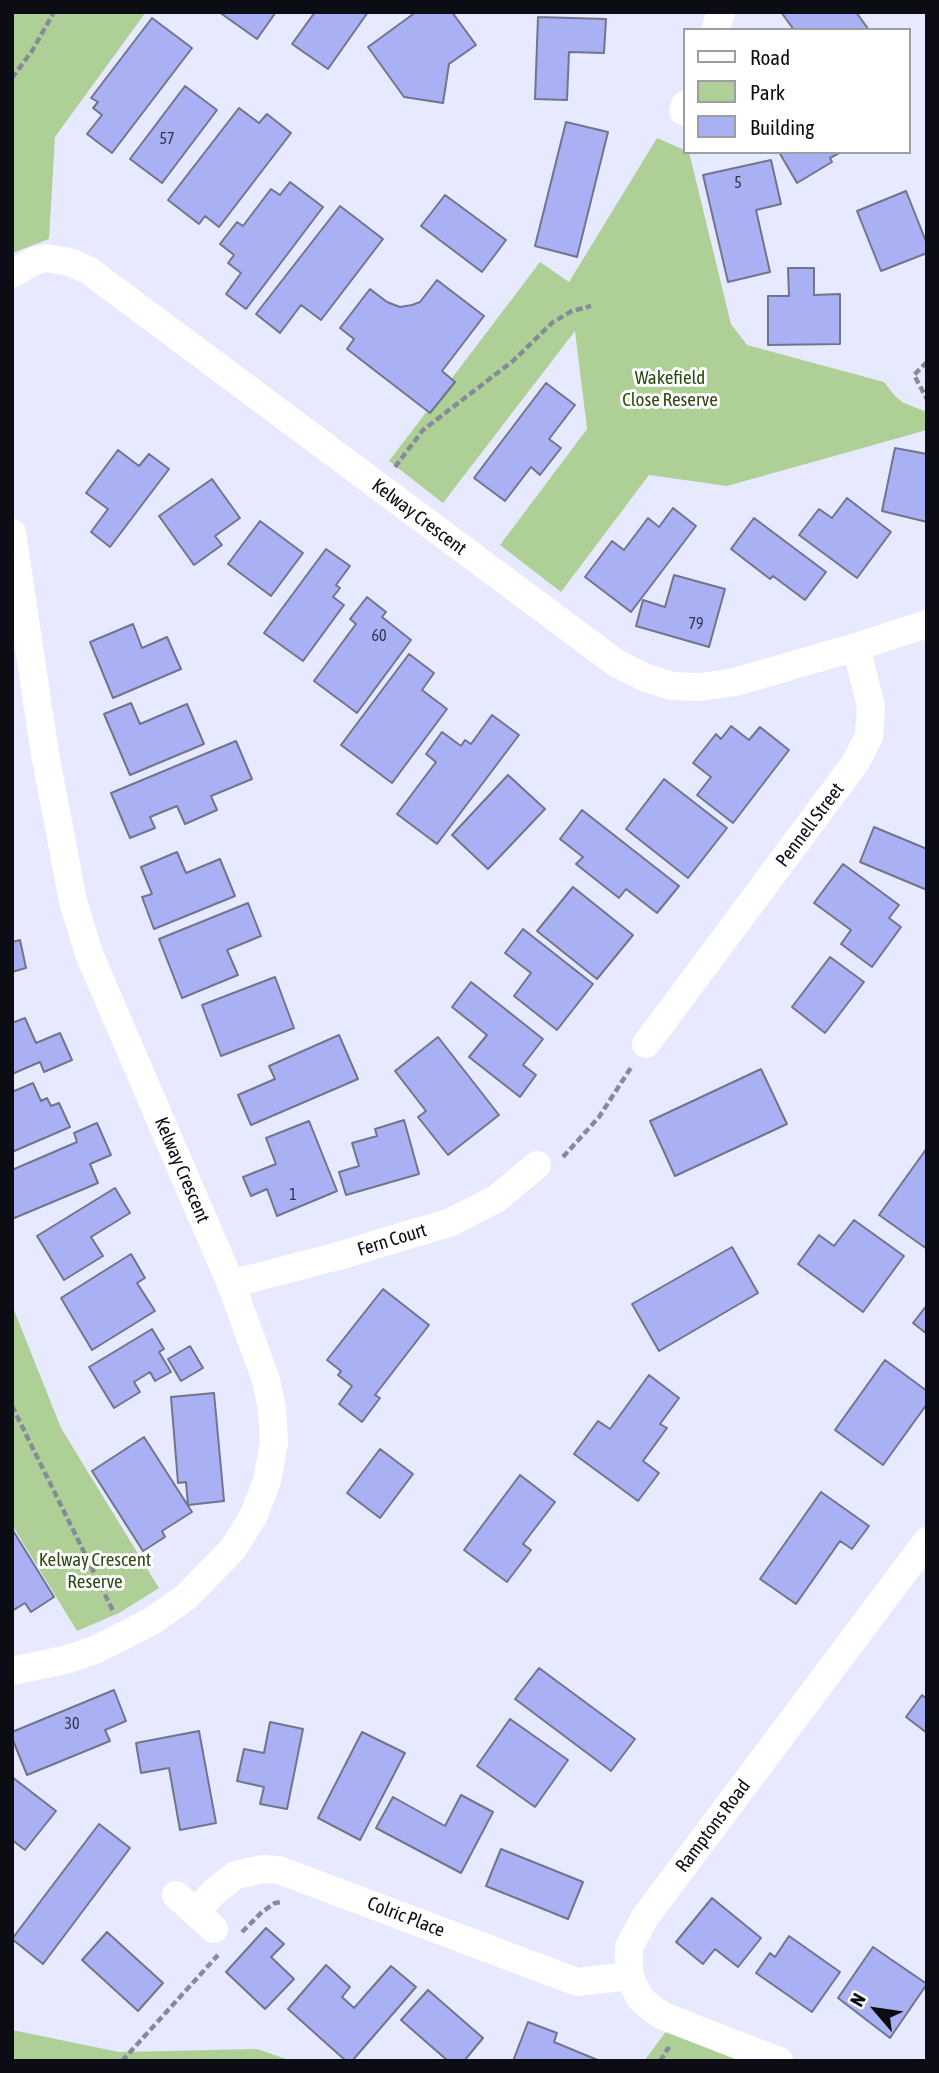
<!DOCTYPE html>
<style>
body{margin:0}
#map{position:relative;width:939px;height:2073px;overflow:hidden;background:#e7eaff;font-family:"Asap Condensed",sans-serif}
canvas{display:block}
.frame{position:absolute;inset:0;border:14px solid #0b0c14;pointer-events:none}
.legend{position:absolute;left:683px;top:28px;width:228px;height:126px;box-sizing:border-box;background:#fff;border:2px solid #9d9ea1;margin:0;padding:9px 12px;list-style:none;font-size:21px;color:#0b0c14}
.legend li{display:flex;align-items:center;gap:14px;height:35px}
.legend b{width:35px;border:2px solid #9d9ea1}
.north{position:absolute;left:841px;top:1975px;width:70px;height:70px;-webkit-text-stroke:5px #fff;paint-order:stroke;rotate:299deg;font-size:19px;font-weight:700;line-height:28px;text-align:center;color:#0b0c14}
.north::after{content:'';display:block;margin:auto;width:24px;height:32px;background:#0b0c14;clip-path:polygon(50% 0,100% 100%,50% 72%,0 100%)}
</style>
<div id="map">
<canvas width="939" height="2073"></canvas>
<div class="frame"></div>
<ul class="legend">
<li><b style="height:9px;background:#fff"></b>Road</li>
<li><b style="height:19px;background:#aed097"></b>Park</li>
<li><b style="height:19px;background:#a9b0f3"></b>Building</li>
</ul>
<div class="north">N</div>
</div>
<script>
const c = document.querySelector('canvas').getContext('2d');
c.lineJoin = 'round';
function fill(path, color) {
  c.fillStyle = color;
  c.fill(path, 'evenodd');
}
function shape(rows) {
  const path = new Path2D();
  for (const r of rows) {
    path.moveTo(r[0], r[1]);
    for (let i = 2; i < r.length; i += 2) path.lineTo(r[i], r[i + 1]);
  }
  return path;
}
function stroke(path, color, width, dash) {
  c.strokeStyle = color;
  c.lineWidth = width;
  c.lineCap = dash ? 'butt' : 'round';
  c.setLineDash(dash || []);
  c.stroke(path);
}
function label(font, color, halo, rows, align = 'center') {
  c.font = font + ' "Asap Condensed",sans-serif';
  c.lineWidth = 6;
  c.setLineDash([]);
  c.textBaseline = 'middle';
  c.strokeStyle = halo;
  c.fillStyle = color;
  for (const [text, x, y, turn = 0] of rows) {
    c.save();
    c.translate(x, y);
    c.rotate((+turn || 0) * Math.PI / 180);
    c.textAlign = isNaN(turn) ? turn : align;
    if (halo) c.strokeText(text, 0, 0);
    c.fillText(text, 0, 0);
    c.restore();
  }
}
fill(shape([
 [12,12,146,12,55,137,49,239,12,253],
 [657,138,689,152,731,324,747,345,884,382,895,396,904,403,927,412,927,430,727,486,649,475,561,592,500,545,587,429,575,331,443,503,389,461,540,262,569,282],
 [12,1305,61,1428,159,1588,119,1613,77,1631,12,1525],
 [668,2029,751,2061,644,2061],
 [12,2030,119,2052,257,2049,292,2061,12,2061]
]), '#aed097');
const building = shape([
 [219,12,276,12,257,39,219,12],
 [315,12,368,12,328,69,292,44,315,12],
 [416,12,452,12,476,45,449,64,443,103,404,97,368,47,416,12],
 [781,12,856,12,869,30,794,30,781,12],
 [538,17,606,19,604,53,569,52,567,100,535,99,538,17],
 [152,18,192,48,112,153,87,134,102,115,93,108,98,102,91,98,152,18],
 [185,86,217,110,162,183,130,159,185,86],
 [239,108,259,123,267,114,291,133,219,227,205,216,199,224,168,200,239,108],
 [566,122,608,132,577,257,535,246,566,122],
 [779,152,841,152,830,158,832,162,797,183,779,152],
 [771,160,781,204,756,210,770,272,728,282,703,175,771,160],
 [290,182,323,207,246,309,226,294,241,273,228,263,234,255,220,244,237,222,243,226,271,189,280,195,290,182],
 [906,191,927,244,927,253,881,271,857,211,906,191],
 [445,195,506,240,482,272,421,226,445,195],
 [340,206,383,239,321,320,301,305,280,333,256,314,340,206],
 [788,268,814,268,814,295,840,294,840,344,768,345,768,296,789,296,788,268],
 [437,280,484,316,442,371,455,382,430,413,347,349,354,339,340,328,370,289,387,302,400,307,412,305,420,302,437,280],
 [546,383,575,405,549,439,561,448,540,475,531,467,505,501,474,478,546,383],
 [895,448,927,454,927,522,882,511,895,448],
 [118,450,139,466,149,454,169,469,110,547,91,532,108,509,86,493,118,450],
 [212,479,240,518,215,536,222,545,194,565,159,516,212,479],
 [847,498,891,532,857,578,799,535,819,509,832,518,847,498],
 [673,508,696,526,631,612,585,577,612,541,624,550,648,518,659,527,673,508],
 [754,518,826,572,805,600,773,576,770,579,731,549,754,518],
 [260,521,303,553,271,596,228,564,260,521],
 [326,549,350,566,336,585,340,588,333,597,344,605,303,661,264,633,326,549],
 [674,575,725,589,709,647,636,626,643,600,665,607,674,575],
 [367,597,386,612,382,617,411,640,357,713,314,681,356,624,350,619,367,597],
 [133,624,142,648,167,637,181,669,113,698,90,642,133,624],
 [409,654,434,673,422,690,447,709,392,783,341,745,409,654],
 [131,703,140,724,187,704,204,744,130,775,104,714,131,703],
 [492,715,519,735,437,844,397,814,436,762,426,754,442,732,461,746,465,740,471,744,492,715],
 [731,726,749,740,760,727,789,750,733,823,697,795,711,777,693,763,716,734,721,739,731,726],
 [236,741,252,779,211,796,217,810,185,824,177,806,150,817,155,828,130,838,111,793,236,741],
 [508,775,545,809,488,869,452,835,508,775],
 [664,779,727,828,688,878,626,829,664,779],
 [582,810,679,886,657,913,626,889,619,898,576,864,583,857,560,839,582,810],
 [874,827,927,849,927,890,860,862,874,827],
 [177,852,186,873,220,859,235,896,154,929,142,897,152,894,141,867,177,852],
 [843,864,899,905,889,918,901,927,872,967,841,944,851,930,814,903,843,864],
 [573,887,633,935,597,979,537,931,573,887],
 [248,903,261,936,227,950,238,975,182,998,159,939,248,903],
 [523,929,593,984,557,1030,514,996,531,973,505,953,523,929],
 [20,940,26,968,12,972,12,942,20,940],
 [830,957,864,982,825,1033,792,1007,830,957],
 [275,977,294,1028,221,1056,202,1005,275,977],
 [471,982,543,1039,523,1065,536,1075,520,1097,469,1057,487,1035,452,1007,471,982],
 [25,1018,36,1043,60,1033,72,1060,44,1072,40,1062,12,1074,12,1023,25,1018],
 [339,1035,358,1079,251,1125,238,1095,275,1079,269,1066,339,1035],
 [438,1037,499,1115,448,1155,418,1117,426,1111,395,1071,438,1037],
 [761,1069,787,1124,675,1176,650,1121,761,1069],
 [33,1083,41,1101,47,1098,51,1106,59,1103,70,1127,12,1152,12,1092,33,1083],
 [404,1120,419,1174,346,1195,339,1172,359,1166,352,1143,377,1136,375,1129,404,1120],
 [309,1121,337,1191,277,1216,267,1189,251,1196,243,1177,276,1164,266,1138,309,1121],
 [97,1123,111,1155,90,1164,98,1183,12,1219,12,1170,77,1142,74,1133,97,1123],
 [927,1148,927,1249,879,1215,927,1148],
 [115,1188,130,1213,91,1237,103,1256,64,1280,37,1236,115,1188],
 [854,1220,904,1256,863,1312,798,1264,819,1235,834,1246,854,1220],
 [732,1247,758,1293,659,1351,632,1304,732,1247],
 [131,1254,145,1278,137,1283,155,1311,92,1350,61,1298,131,1254],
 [383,1289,429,1325,375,1395,380,1398,362,1422,339,1404,352,1386,338,1375,341,1371,327,1360,383,1289],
 [927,1305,927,1334,913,1323,927,1305],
 [152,1329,164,1349,159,1352,171,1372,155,1381,150,1372,134,1382,140,1392,114,1408,89,1367,152,1329],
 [190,1346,203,1368,181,1381,168,1359,190,1346],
 [885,1360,927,1391,927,1404,883,1465,835,1430,885,1360],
 [649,1375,679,1398,660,1424,667,1428,643,1461,659,1473,638,1501,574,1454,598,1421,610,1429,649,1375],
 [214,1393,224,1501,188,1505,186,1482,178,1483,171,1397,214,1393],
 [144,1437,192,1512,162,1531,165,1537,143,1551,92,1471,144,1437],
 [380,1449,413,1474,380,1518,347,1493,380,1449],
 [520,1475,555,1502,523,1544,531,1550,507,1582,464,1550,520,1475],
 [821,1492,869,1526,852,1549,840,1541,796,1604,760,1579,821,1492],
 [12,1529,54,1597,31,1612,25,1603,12,1611,12,1529],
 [539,1668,635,1739,611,1771,515,1699,539,1668],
 [114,1690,126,1721,105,1730,110,1741,27,1775,12,1738,12,1732,114,1690],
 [922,1695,927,1699,927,1733,906,1717,922,1695],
 [510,1719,568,1760,535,1807,477,1766,510,1719],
 [270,1722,303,1729,287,1809,260,1804,264,1787,237,1781,244,1749,264,1753,270,1722],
 [199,1731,216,1823,180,1830,169,1768,141,1773,136,1743,199,1731],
 [362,1732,405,1753,360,1840,318,1818,362,1732],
 [12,1777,56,1811,25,1850,12,1840,12,1777],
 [461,1795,493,1812,461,1873,376,1828,393,1797,445,1826,461,1795],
 [99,1824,130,1848,43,1964,12,1939,99,1824],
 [501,1849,583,1882,568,1919,486,1886,501,1849],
 [712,1898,761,1938,738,1967,715,1949,703,1964,676,1942,712,1898],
 [266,1928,284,1944,271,1957,294,1979,265,2009,226,1972,266,1928],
 [107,1932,163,1983,138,2011,82,1960,107,1932],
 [789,1936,840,1972,812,2012,756,1973,770,1953,775,1957,789,1936],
 [873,1947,927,1984,890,2038,838,1998,873,1947],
 [326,1965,350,1987,342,1997,354,2008,391,1966,416,1987,352,2061,346,2061,288,2009,326,1965],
 [428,1990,483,2038,464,2061,448,2061,401,2020,428,1990],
 [528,2022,557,2033,554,2042,600,2061,513,2061,528,2022]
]);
fill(building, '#a9b0f3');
stroke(building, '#71748b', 2);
stroke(shape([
 [12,78,32,51,54,12],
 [927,362,914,375,927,399],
 [395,467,423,430,513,361,553,322,572,311,591,306],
 [563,1157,599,1117,632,1066],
 [12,1406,114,1613],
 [242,1932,262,1912,275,1903,282,1902],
 [122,2061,218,1955],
 [660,2061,669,2047]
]), '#888a99', 4.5, [7, 3.5]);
stroke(shape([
 [715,30,721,12],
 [683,111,685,105],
 [12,274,34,261,46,258,70,262,88,270,616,663,646,678,672,686,700,687,735,682,856,647],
 [12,533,45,754,73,901,89,954,231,1284,266,1380,272,1409,274,1443,267,1481,253,1517,232,1550,186,1597,152,1621,97,1649,69,1659,12,1671],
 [646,1044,856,762,869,736,871,706,856,647,927,624],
 [231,1284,338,1256,451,1222,496,1199,537,1165],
 [176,1895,214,1929],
 [195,1912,216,1890,236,1875,263,1869,279,1870,577,1982,629,1976],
 [779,2061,663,2016,651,2008,640,1998,629,1976,629,1947,645,1917,927,1541]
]), '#fff', 28);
label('16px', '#32354c', null, [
 ["57",167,139],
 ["5",738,183],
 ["79",696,624],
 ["60",379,636],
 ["1",293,1195],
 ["30",72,1724]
]);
label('19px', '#2d4b12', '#fff', [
 ["Wakefield",670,378],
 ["Close Reserve",670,400],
 ["Kelway Crescent",95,1560],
 ["Reserve",95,1582]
]);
label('19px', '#0b0c14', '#fff', [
 ["Kelway Crescent",419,517,37],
 ["Pennell Street",810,825,-53],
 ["Kelway Crescent",182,1170,67],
 ["Fern Court",392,1240,-17],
 ["Ramptons Road",713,1826,-53],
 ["Colric Place",406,1917,21]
]);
</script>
